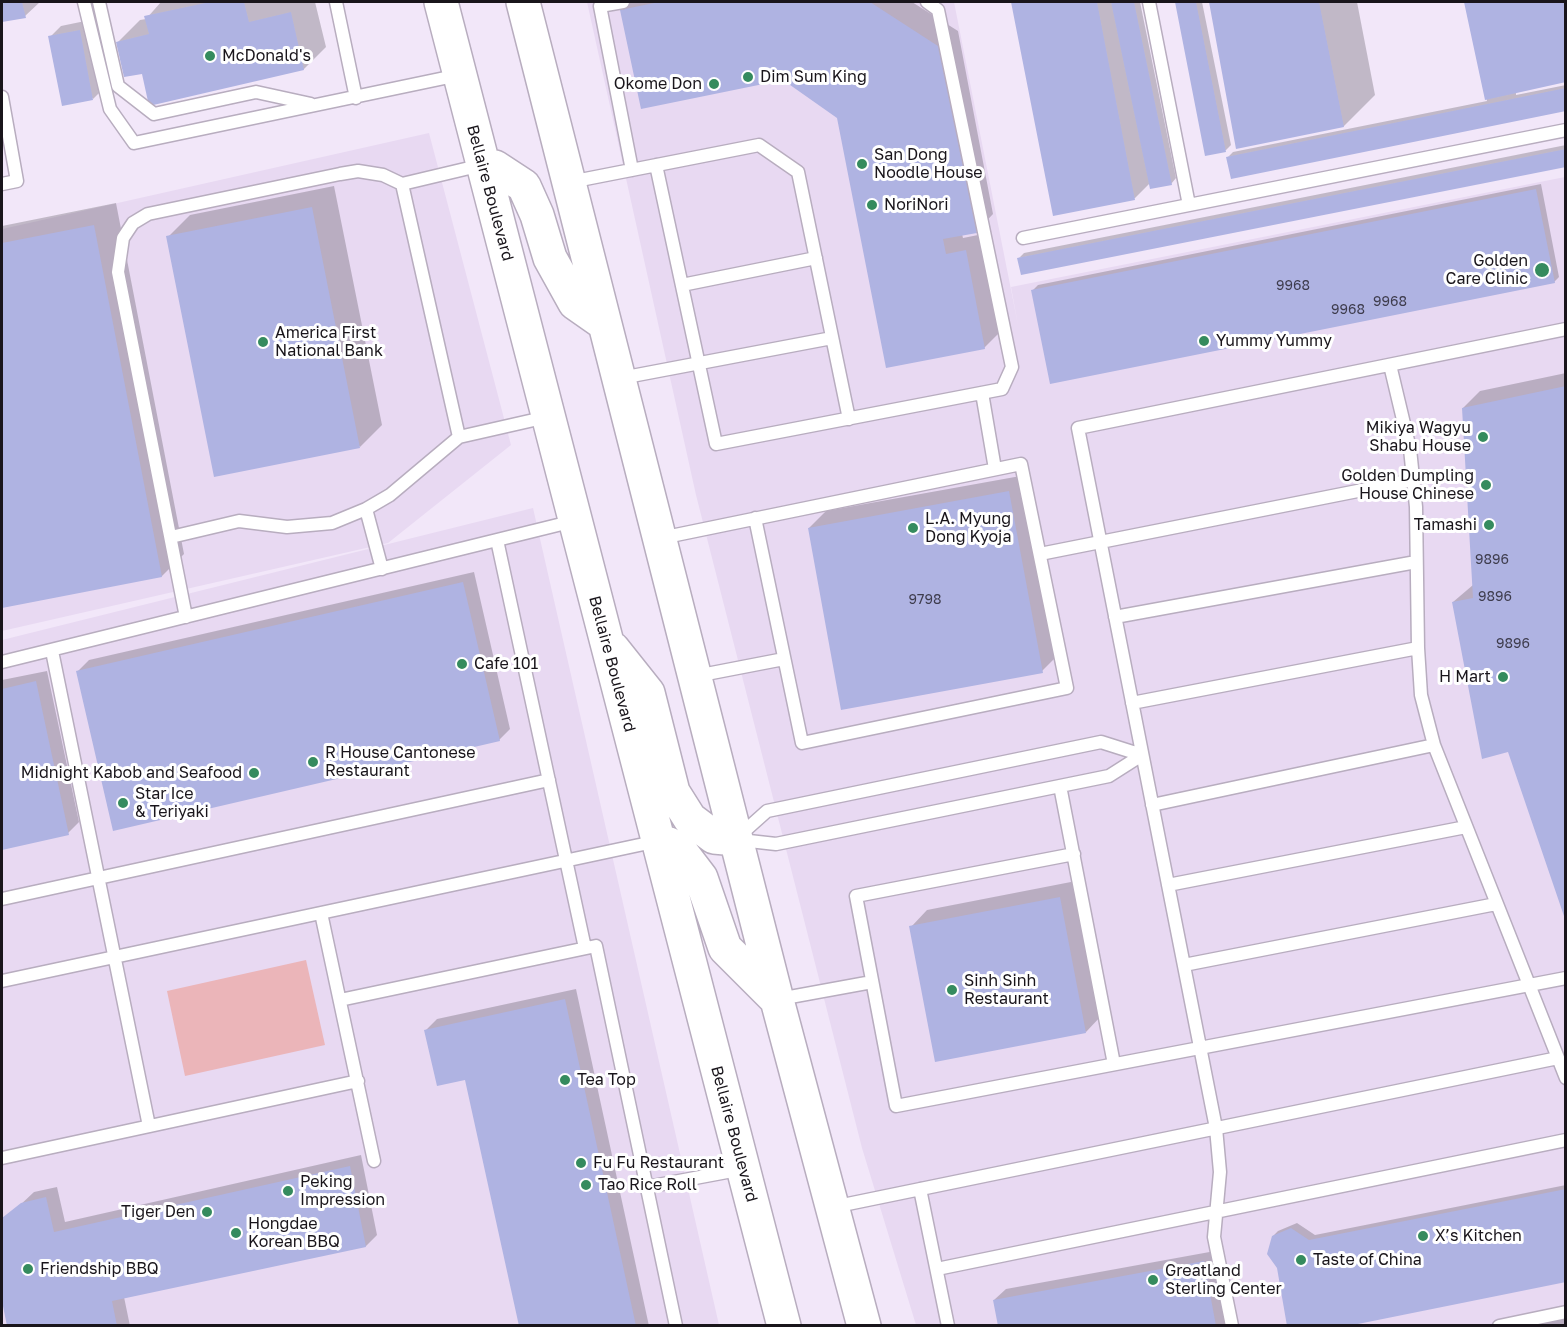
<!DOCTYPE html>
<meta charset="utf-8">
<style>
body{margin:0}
#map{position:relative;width:1567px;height:1327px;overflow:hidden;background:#f2e7f9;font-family:"Golos Text",sans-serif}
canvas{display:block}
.frame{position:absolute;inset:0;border:3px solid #19151b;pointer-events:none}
</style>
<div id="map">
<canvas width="1567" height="1327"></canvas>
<div class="frame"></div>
</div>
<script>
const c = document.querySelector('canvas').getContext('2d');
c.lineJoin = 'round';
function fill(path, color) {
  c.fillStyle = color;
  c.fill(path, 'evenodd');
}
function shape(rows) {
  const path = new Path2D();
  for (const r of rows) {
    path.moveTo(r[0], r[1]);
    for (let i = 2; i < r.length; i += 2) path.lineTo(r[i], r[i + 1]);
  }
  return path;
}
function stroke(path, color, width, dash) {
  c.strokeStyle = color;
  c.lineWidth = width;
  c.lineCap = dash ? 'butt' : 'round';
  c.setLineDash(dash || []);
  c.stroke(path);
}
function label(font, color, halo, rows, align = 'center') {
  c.font = font + ' "Golos Text",sans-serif';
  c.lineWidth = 6;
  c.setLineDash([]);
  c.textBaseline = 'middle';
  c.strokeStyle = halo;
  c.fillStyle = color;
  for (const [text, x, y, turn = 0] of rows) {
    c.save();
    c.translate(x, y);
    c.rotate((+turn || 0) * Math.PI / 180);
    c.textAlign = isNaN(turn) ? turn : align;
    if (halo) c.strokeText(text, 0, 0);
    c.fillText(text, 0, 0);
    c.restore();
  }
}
fill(shape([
 [587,2,954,2,1018,325,1011,287,1565,177,1565,1325,916,1325,862,1148,696,495],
 [429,133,511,445,388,543,2,631,2,229],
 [533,508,719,1325,2,1325,2,640]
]), '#e8d9f2');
fill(shape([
 [306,960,325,1045,185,1076,167,991]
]), '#ebb5b9');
fill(shape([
 [2,2,40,2,25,16,2,21],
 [161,2,315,2,326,47,304,69,143,72,117,43,140,20,146,19],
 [631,2,912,2,958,31,993,214,977,231,962,234,963,238,983,234,1001,331,984,348,838,117,783,78,622,10],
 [1013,2,1140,2,1176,178,1171,184,1150,183,1135,198,1054,214],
 [1176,2,1202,2,1231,145,1226,150,1207,154],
 [1211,2,1357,2,1375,95,1344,126,1237,148],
 [1466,2,1566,2,1566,81,1516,92,1516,95,1566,85,1566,109,1228,157,1233,152,1487,101],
 [90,20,104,88,93,99,50,37,61,26],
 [1566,145,1566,165,1019,258,1024,253],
 [1541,184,1559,277,1554,282,1033,290,1038,285],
 [334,186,382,425,360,447,168,237,190,215],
 [116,203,184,554,162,576,3,607,2,226],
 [1566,373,1566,916,1509,750,1453,602,1473,585,1463,408,1480,391],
 [1026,475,1059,654,1042,671,809,528,826,511],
 [474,572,510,729,499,740,78,671,89,660],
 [47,671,79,822,68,833,2,848,2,680],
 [1076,881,1102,1015,1086,1032,911,927,927,910],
 [576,989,649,1326,520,1326,466,1078,426,1030,437,1019],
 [361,1155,377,1235,366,1246,124,1297,130,1326,8,1326,2,1293,2,1222,34,1192,57,1187,65,1222],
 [1566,1185,1566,1280,1273,1236,1278,1231,1297,1223,1315,1235],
 [1215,1251,1228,1326,999,1326,994,1300,1006,1289],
 [1566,1314,1566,1326,1503,1326]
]), '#0003');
fill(shape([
 [2,2,22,2,26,18,2,22],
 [210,2,244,2,249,22,291,12,304,70,149,106,142,74,124,77,116,42,149,34,144,16],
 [659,2,870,2,941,48,977,233,943,239,946,254,966,250,985,349,886,368,837,118,783,80,641,109,620,10],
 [1011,2,1097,2,1135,200,1053,216],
 [1111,2,1134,2,1172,185,1150,189],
 [1175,2,1196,2,1226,152,1205,156],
 [1209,2,1319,2,1344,127,1236,149],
 [1464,2,1566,2,1566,82,1485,100],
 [80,30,93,100,62,106,48,36],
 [1566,88,1566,111,1231,179,1226,157],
 [1566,149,1566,167,1021,275,1017,258],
 [1536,189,1555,283,1050,384,1031,290],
 [312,207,360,448,214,477,166,236],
 [94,225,162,577,2,608,2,243],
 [1566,386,1566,919,1565,919,1508,752,1482,759,1452,602,1473,598,1462,408],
 [1009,491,1043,673,841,710,808,528],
 [463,582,500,741,113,831,76,671],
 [36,681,69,835,2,850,2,689],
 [1060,897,1086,1033,935,1062,909,926],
 [565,999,636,1326,519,1326,465,1080,437,1086,424,1030],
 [350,1166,366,1247,112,1301,117,1326,7,1326,2,1301,2,1218,21,1203,46,1197,54,1232],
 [1566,1189,1566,1282,1348,1326,1287,1326,1277,1268,1267,1254,1272,1236,1291,1228,1309,1240],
 [1204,1261,1216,1326,998,1326,993,1300]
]), '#afb3e2');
const service = shape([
 [84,2,110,109,134,143,459,75],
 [99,2,118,86,154,114,256,92,311,104],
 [336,2,356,98],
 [623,2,600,6,632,170],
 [1149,2,1189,205],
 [2,97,17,181,2,184],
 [656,165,716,444,1002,389,1012,367,938,10,927,2],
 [570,182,759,145,798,172,849,419],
 [402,184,459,437],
 [1023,238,1566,130],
 [682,285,816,258],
 [1390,365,1410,449,1416,507,1418,648,1421,695,1434,745,1566,1078],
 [621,378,832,338],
 [982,393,995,469],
 [366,509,382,569],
 [171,537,239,521,287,527,332,523,366,509,390,495,459,437,547,417],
 [661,538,1021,464,1067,688,802,743,755,518],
 [497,540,585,948],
 [1040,554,1413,480],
 [186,617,118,272,123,238,133,223,148,214,340,174,358,171,383,175,402,184,482,165],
 [1115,617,1416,562],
 [52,651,149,1126],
 [2,662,574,521],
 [696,676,784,659],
 [1132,703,1418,648],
 [1060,786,1114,1064],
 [1152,805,1434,745],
 [739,836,767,811,1101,742,1142,755],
 [740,840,776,844,1060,786,1109,776,1142,755],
 [1074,854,856,896,896,1106,1566,978],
 [1168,885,1466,827],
 [2,899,549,780],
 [321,913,374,1161],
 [1184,965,1496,904],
 [2,981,658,841],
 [779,999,872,982],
 [340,1000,596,946,676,1326],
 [2,1158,358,1081],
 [647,1187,743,1169],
 [920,1189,948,1326],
 [833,1207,1558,1058],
 [937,1269,1566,1140],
 [1232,1326,1214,1237,1220,1172,1216,1128,1078,428,1566,329],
 [1499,1326,1566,1312]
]);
const primary = shape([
 [441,2,784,1326],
 [523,2,777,1000,864,1326],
 [483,165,495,167,524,186,537,215,550,258,575,303,605,324],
 [613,649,648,693,673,792,690,819,714,837,736,839],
 [658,841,669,844,682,853,701,878,725,948,777,1000]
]);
stroke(service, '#b8adbf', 15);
stroke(primary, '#b8adbf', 36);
stroke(service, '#fff', 12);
stroke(primary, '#fff', 33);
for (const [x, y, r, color] of [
 [210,56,6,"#358b5e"],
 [748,77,6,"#358b5e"],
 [714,84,6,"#358b5e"],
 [862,164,6,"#358b5e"],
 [872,205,6,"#358b5e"],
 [1542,270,8,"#358b5e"],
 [1204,341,6,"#358b5e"],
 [263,342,6,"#358b5e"],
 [1483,437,6,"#358b5e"],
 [1486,485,6,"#358b5e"],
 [1489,525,6,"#358b5e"],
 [913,528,6,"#358b5e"],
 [462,664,6,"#358b5e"],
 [1503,677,6,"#358b5e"],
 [313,762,6,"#358b5e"],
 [254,773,6,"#358b5e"],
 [123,803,6,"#358b5e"],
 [952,990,6,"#358b5e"],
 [565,1080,6,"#358b5e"],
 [581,1163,6,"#358b5e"],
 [586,1185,6,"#358b5e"],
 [288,1191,6,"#358b5e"],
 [207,1212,6,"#358b5e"],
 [236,1233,6,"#358b5e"],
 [1423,1236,6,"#358b5e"],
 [1301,1260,6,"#358b5e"],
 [28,1269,6,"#358b5e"],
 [1153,1280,6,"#358b5e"]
]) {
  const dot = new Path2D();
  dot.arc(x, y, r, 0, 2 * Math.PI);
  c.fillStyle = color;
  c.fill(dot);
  stroke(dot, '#fff', 2);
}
label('14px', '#3e3c4d', null, [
 ["9968",1293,286],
 ["9968",1390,302],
 ["9968",1348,310],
 ["9896",1492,560],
 ["9896",1495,597],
 ["9798",925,600],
 ["9896",1513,644]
]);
label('16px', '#19151b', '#fff', [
 ["McDonald's",222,56],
 ["Dim Sum King",760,77],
 ["Okome Don",702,84,"right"],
 ["San Dong",874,155],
 ["Noodle House",874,173],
 ["NoriNori",884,205],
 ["Golden",1528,261,"right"],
 ["Care Clinic",1528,279,"right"],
 ["America First",275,333],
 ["National Bank",275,351],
 ["Yummy Yummy",1216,341],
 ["Mikiya Wagyu",1471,428,"right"],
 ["Shabu House",1471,446,"right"],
 ["Golden Dumpling",1474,476,"right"],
 ["House Chinese",1474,494,"right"],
 ["L.A. Myung",925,519],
 ["Dong Kyoja",925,537],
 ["Tamashi",1477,525,"right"],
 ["Cafe 101",474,664],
 ["H Mart",1491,677,"right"],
 ["R House Cantonese",325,753],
 ["Restaurant",325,771],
 ["Midnight Kabob and Seafood",242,773,"right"],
 ["Star Ice",135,794],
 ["& Teriyaki",135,812],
 ["Sinh Sinh",964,981],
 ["Restaurant",964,999],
 ["Tea Top",577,1080],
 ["Fu Fu Restaurant",593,1163],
 ["Peking",300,1182],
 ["Impression",300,1200],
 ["Tao Rice Roll",598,1185],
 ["Tiger Den",195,1212,"right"],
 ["Hongdae",248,1224],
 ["Korean BBQ",248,1242],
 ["X’s Kitchen",1435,1236],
 ["Taste of China",1313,1260],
 ["Friendship BBQ",40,1269],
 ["Greatland",1165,1271],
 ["Sterling Center",1165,1289]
], 'left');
label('16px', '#19151b', '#fff', [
 ["Bellaire Boulevard",490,193,75],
 ["Bellaire Boulevard",612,664,75],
 ["Bellaire Boulevard",734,1134,75]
]);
</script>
